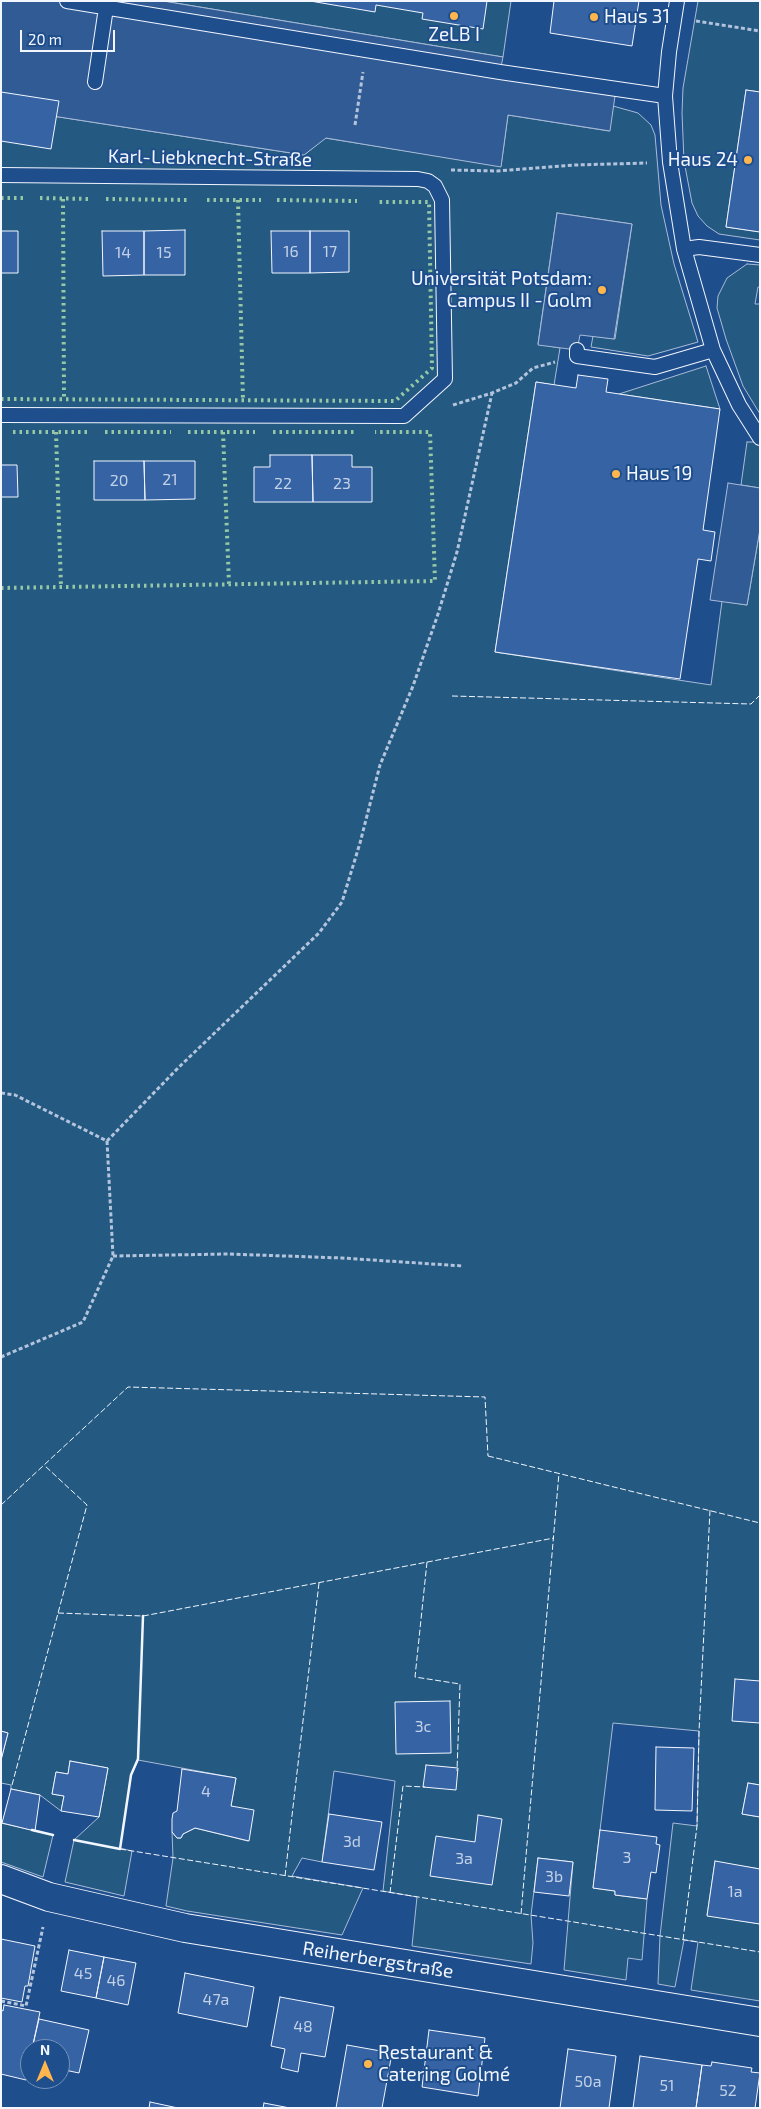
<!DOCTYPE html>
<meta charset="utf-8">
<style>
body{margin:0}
#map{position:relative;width:761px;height:2109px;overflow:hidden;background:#1f4e8c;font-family:"Exo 2",sans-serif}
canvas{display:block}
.frame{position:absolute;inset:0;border:2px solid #f2f6ff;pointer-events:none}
.north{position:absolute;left:20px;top:2039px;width:50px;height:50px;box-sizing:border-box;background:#1f4e8c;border:1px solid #7391ba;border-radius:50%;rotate:0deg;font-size:14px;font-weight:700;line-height:20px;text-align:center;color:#f2f6ff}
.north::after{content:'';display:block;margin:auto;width:18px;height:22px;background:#ffb74d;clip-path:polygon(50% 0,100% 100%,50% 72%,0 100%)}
.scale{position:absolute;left:20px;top:30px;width:95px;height:22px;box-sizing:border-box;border:2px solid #f2f6ff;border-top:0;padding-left:6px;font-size:15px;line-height:18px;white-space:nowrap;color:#f2f6ff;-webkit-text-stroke:4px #1f4e8c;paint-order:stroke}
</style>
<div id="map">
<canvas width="761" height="2109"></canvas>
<div class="frame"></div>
<div class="north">N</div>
<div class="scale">20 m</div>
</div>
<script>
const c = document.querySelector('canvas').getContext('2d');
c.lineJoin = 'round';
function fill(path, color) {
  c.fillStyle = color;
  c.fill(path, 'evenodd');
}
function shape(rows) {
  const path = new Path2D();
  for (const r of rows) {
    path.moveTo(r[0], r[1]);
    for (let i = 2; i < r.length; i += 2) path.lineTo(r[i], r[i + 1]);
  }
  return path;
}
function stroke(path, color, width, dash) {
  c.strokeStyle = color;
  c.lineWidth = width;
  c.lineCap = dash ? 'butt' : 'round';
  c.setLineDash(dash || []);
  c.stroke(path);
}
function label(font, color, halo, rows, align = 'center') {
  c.font = font + ' "Exo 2",sans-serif';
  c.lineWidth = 4;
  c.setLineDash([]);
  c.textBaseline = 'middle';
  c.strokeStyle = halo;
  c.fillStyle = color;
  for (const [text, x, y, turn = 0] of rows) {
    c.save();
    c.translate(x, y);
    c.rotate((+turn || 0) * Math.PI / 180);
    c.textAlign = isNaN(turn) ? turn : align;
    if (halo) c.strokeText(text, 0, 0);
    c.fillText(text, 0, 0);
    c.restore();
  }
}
const green = shape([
 [163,1,511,1,503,57,163,1],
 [698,1,760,1,760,92,746,90,726,227,760,232,760,240,719,234,707,226,698,216,692,203,684,161,682,113,683,88,698,1],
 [613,106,638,113,651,125,655,135,661,205,674,264,698,342,648,356,591,347,593,336,615,339,632,224,557,213,538,344,560,348,554,385,536,382,495,652,711,685,722,601,747,605,760,529,760,1785,748,1783,742,1814,760,1817,760,1869,715,1862,707,1915,760,1924,760,2001,691,1990,698,1942,684,1940,675,1987,658,1984,660,1936,673,1823,697,1826,699,1731,613,1723,593,1888,615,1891,615,1895,647,1899,642,1960,628,1958,626,1980,564,1970,573,1862,538,1858,531,1915,533,1943,531,1964,412,1946,417,1897,383,1891,395,1781,334,1771,322,1862,302,1858,292,1876,363,1888,342,1935,187,1911,166,1906,173,1858,172,1832,177,1838,181,1838,183,1834,195,1828,248,1841,231,1806,236,1778,138,1760,131,1775,120,1848,132,1851,124,1896,65,1882,74,1840,99,1817,108,1768,70,1761,68,1774,56,1772,52,1794,64,1796,61,1811,40,1795,11,1789,11,1785,1,1783,1,1760,8,1733,1,1731,1,108,304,155,325,138,501,166,508,115,609,131,613,106],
 [747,264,760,265,760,287,758,287,755,304,760,304,760,414,743,386,726,339,717,308,718,296,727,278,747,264],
 [706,366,720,409,619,394,706,366],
 [747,442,760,442,760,488,741,485,747,442],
 [1,1823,53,1835,43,1877,1,1862,1,1823]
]);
fill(green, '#245a82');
stroke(green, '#a8bbd7', 1);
const parking = shape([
 [1,1,163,1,503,57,500,72,616,89,610,131,508,115,501,167,326,138,304,155,1,108,1,1],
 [557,213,632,224,614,339,580,335,577,350,538,345,557,213],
 [728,483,760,488,760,529,747,605,710,600,728,483]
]);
fill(parking, '#305b95');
stroke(parking, '#a8bbd7', 1);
const building = shape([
 [310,1,487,1,483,29,422,19,423,13,376,5,375,12,310,1],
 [554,1,639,1,632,46,550,33,554,1],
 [746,90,760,92,760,232,726,227,746,90],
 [1,92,59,101,51,149,1,141,1,92],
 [185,230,185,275,144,275,144,231,185,230],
 [1,231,18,231,18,273,1,273,1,231],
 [102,231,144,231,144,275,103,276,102,231],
 [271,231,310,231,310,273,272,273,271,231],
 [310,231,349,231,349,272,310,273,310,231],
 [578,375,608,379,606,392,720,409,703,530,715,532,711,561,698,559,680,679,495,652,536,382,576,388,578,375],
 [270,455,312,455,313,502,254,502,254,467,270,467,270,455],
 [312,455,352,455,352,467,372,467,372,502,313,502,312,455],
 [94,461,144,461,145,500,94,500,94,461],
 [144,461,195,461,195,499,145,500,144,461],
 [1,465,17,465,18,497,1,497,1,465],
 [735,1679,760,1681,760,1723,732,1721,735,1679],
 [450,1701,451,1753,396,1754,395,1702,450,1701],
 [1,1731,8,1733,1,1760,1,1731],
 [656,1747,694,1748,692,1811,655,1810,656,1747],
 [70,1761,108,1768,99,1817,61,1811,64,1796,52,1794,56,1772,68,1774,70,1761],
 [426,1765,458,1768,456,1790,423,1787,426,1765],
 [182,1769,236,1778,231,1806,254,1810,249,1841,195,1828,183,1834,181,1838,177,1838,172,1832,172,1819,173,1813,177,1811,182,1769],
 [748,1783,760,1785,760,1817,742,1814,748,1783],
 [11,1789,40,1795,35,1831,2,1823,11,1789],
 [329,1814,382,1822,374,1870,322,1862,329,1814],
 [478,1815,502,1819,492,1885,430,1876,436,1836,475,1842,478,1815],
 [600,1830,657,1837,656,1844,660,1845,656,1873,651,1872,647,1899,615,1895,615,1891,593,1888,600,1830],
 [538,1858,573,1862,569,1896,534,1892,538,1858],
 [715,1861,760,1869,760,1924,707,1916,715,1861],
 [1,1939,35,1946,28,1986,25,1986,22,2002,1,1998,1,1939],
 [69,1950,104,1957,96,1998,61,1991,69,1950],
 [104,1957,136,1963,128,2005,96,1998,104,1957],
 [185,1973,254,1987,247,2027,178,2013,185,1973],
 [280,1997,334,2007,325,2057,301,2053,298,2072,281,2068,285,2049,271,2046,280,1997],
 [4,2005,40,2012,32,2049,30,2049,26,2080,1,2074,1,2010,3,2011,4,2005],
 [39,2019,89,2030,79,2073,60,2069,60,2049,32,2049,39,2019],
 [429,2030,485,2038,478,2096,422,2087,429,2030],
 [347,2045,392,2053,382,2108,336,2108,347,2045],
 [568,2049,616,2056,609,2108,560,2108,568,2049],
 [640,2056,702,2065,696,2108,633,2108,640,2056],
 [712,2062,752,2068,751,2072,760,2073,755,2108,696,2108,702,2065,711,2066,712,2062],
 [150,2102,178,2108,149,2108,150,2102],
 [264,2103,290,2108,263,2108,264,2103]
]);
fill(building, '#3563a3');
stroke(building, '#f2f6ff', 1);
const lane = shape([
 [67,1,500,72,665,96],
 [677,1,669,52,665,96,670,162,684,249,713,350,739,405,760,438],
 [95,82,107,1],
 [1,175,418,179,428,181,435,186,442,200,445,379,404,416,1,415],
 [684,249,699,247,760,255],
 [577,350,577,356,655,367,713,350]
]);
const secondary = shape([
 [1,1879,49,1897,185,1928,760,2022]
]);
stroke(lane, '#f2f6ff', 16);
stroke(secondary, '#f2f6ff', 30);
stroke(shape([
 [696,21,760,31],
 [355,125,363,72],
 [451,170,497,171,575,165,647,163],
 [453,405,492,393,516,383,533,368,555,362],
 [1,1093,15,1095,107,1141,113,1256,83,1322,1,1357],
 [107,1141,179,1067,319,933,342,902,360,843,380,765,413,686,438,614,457,552,492,393],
 [113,1256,228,1254,342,1258,463,1266],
 [1,2001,26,2006,43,1927]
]), '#b3c4dc', 3, [4, 2.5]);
stroke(lane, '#1f4e8c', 14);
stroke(secondary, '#1f4e8c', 28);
stroke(shape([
 [1,198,24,198],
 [40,198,90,199],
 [63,199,64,399],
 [106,199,188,200],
 [207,200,261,200],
 [238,200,243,401],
 [277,200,357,201],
 [1,399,395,401,432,368,429,202,376,202],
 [13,432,88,432],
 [56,432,61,587],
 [105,432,171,432],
 [188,432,255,432],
 [223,432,229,584],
 [273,432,356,432],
 [1,588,435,581,430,432,375,432]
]), '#97c8a6', 4, [2.5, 4]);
stroke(shape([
 [452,696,751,704,760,695],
 [488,1456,760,1523],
 [1,1505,128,1387,485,1397,488,1456],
 [427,1562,415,1677,460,1684,457,1771],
 [58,1613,143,1616,554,1538],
 [12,1785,87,1505,44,1465],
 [120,1849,760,1952],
 [285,1876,319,1583],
 [390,1893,403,1786,425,1787],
 [521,1914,559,1473],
 [683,1940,697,1826,699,1731,710,1510]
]), '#f2f6ff', 1, [6, 2.5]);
stroke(shape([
 [32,1830,53,1835],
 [74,1840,120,1849,131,1775,138,1759,143,1616]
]), '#f2f6ff', 2.5);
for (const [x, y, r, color] of [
 [454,16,5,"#ffb74d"],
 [594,17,5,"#ffb74d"],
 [748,160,5,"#ffb74d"],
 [602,290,5,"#ffb74d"],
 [616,474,5,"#ffb74d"],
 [368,2064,5,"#ffb74d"]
]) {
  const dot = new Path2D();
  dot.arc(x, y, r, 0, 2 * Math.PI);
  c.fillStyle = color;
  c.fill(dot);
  stroke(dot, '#1f4e8c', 2);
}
label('16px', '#c3d1e8', null, [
 ["16",291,252],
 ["17",330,252],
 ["14",123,253],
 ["15",164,253],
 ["21",170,480],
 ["20",119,481],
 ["22",283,484],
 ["23",342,484],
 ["3c",423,1727],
 ["4",206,1792],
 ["3d",352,1842],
 ["3",627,1858],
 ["3a",464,1859],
 ["3b",554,1877],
 ["1a",735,1892],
 ["45",83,1974],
 ["46",116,1981],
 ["47a",216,2000],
 ["48",303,2027],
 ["50a",588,2082],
 ["51",667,2086],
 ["52",728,2091]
]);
label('19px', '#f2f6ff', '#1f4e8c', [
 ["Haus 31",604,17],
 ["ZeLB I",454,35,"center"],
 ["Haus 24",738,160,"right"],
 ["Universität Potsdam:",592,279,"right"],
 ["Campus II - Golm",592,301,"right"],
 ["Haus 19",626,474],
 ["Restaurant &",378,2053],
 ["Catering Golmé",378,2075]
], 'left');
label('19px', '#f2f6ff', '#1f4e8c', [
 ["Karl-Liebknecht-Straße",210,158,1],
 ["Reiherbergstraße",378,1960,9]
]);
</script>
